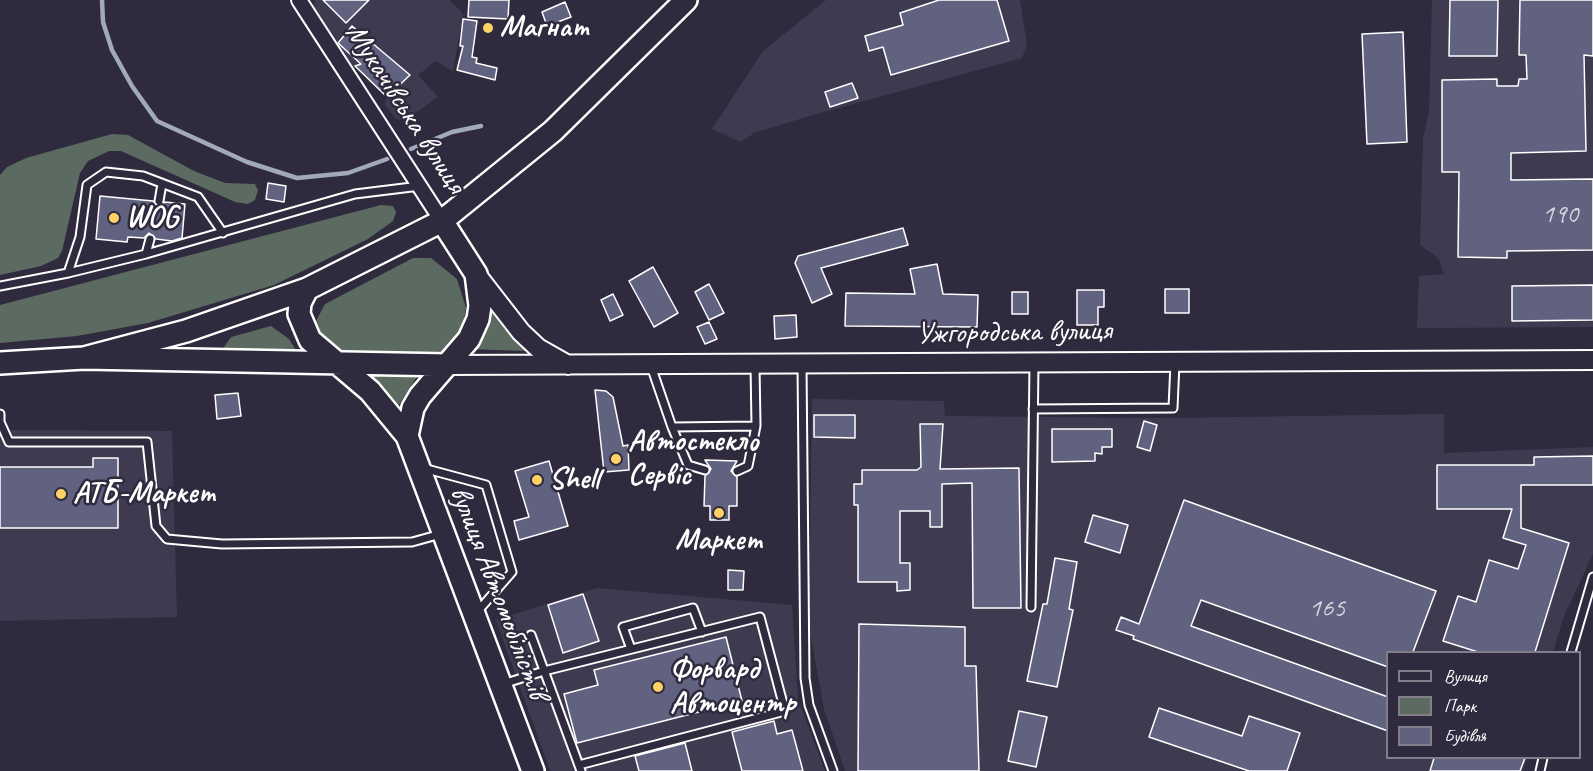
<!DOCTYPE html>
<meta charset="utf-8">
<style>
body{margin:0}
#map{position:relative;width:1593px;height:771px;overflow:hidden;background:#2f2a3d;font-family:Caveat,sans-serif}
canvas{display:block}
.legend{position:absolute;left:1386px;top:651px;width:195px;height:108px;box-sizing:border-box;background:#2f2a3d;border:2px solid #827f8b;margin:0;padding:8px 10px;list-style:none;font-size:18px;color:#fff}
.legend li{display:flex;align-items:center;gap:12px;height:30px}
.legend b{width:30px;border:2px solid #827f8b}
</style>
<div id="map">
<canvas width="1593" height="771"></canvas>
<ul class="legend">
<li><b style="height:8px;background:#2f2a3d"></b>Вулиця</li>
<li><b style="height:16px;background:#5c6b61"></b>Парк</li>
<li><b style="height:16px;background:#60627f"></b>Будівля</li>
</ul>
</div>
<script>
const c = document.querySelector('canvas').getContext('2d');
c.lineJoin = 'round';
function fill(path, color) {
  c.fillStyle = color;
  c.fill(path, 'evenodd');
}
function shape(rows) {
  const path = new Path2D();
  for (const r of rows) {
    path.moveTo(r[0], r[1]);
    for (let i = 2; i < r.length; i += 2) path.lineTo(r[i], r[i + 1]);
  }
  return path;
}
function stroke(path, color, width, dash) {
  c.strokeStyle = color;
  c.lineWidth = width;
  c.lineCap = dash ? 'butt' : 'round';
  c.setLineDash(dash || []);
  c.stroke(path);
}
function label(font, color, halo, rows, align = 'center') {
  c.font = font + ' Caveat,sans-serif';
  c.lineWidth = 5;
  c.setLineDash([]);
  c.textBaseline = 'middle';
  c.strokeStyle = halo;
  c.fillStyle = color;
  for (const [text, x, y, turn = 0] of rows) {
    c.save();
    c.translate(x, y);
    c.rotate((+turn || 0) * Math.PI / 180);
    c.textAlign = isNaN(turn) ? turn : align;
    if (halo) c.strokeText(text, 0, 0);
    c.fillText(text, 0, 0);
    c.restore();
  }
}
fill(shape([
 [315,0,450,0,463,14,453,71,436,61,418,75,438,97,404,121,396,119,385,105,386,97,359,69,349,66,313,13],
 [826,0,1020,0,1027,45,1022,58,813,115,754,133,741,142,712,129,763,51],
 [1432,0,1593,0,1593,327,1417,328,1419,276,1444,274,1438,258,1420,245,1423,140,1429,111],
 [812,399,944,401,945,416,1165,418,1444,414,1444,453,1593,447,1593,554,1564,616,1553,652,1388,652,1388,758,1527,758,1523,771,845,771,824,709,809,626],
 [0,430,172,431,177,617,0,621],
 [597,588,792,605,798,699,825,771,550,771,496,620]
]), '#3e3b51');
fill(shape([
 [112,134,128,135,194,171,225,183,255,184,258,190,255,200,248,204,235,202,121,151,109,151,88,161,80,173,62,251,58,258,41,266,0,275,0,175,7,167,26,158],
 [381,205,393,206,396,212,393,221,368,239,274,285,148,323,77,336,0,343,0,305],
 [413,258,431,258,457,279,466,308,462,332,443,353,344,355,320,335,316,321,325,304],
 [487,303,526,351,467,349],
 [271,326,289,339,299,355,226,355,224,347,231,337],
 [420,372,395,411,372,374]
]), '#5c6b61');
stroke(shape([
 [102,0,103,22,112,50,132,86,157,121,247,162,297,178,348,173,387,159],
 [411,149,452,132,481,126]
]), '#a1aab8', 4.5);
const building = shape([
 [323,0,369,0,346,23,323,0],
 [469,0,509,0,508,19,468,17,469,0],
 [939,0,997,0,1009,41,891,75,883,47,869,51,865,36,903,25,900,13,939,0],
 [1450,0,1498,0,1497,56,1449,56,1450,0],
 [1520,0,1593,0,1593,56,1584,55,1586,151,1511,153,1511,180,1593,179,1593,250,1507,251,1507,258,1458,257,1459,172,1442,172,1442,80,1497,79,1497,86,1518,86,1519,79,1527,79,1526,55,1519,55,1520,0],
 [565,2,571,17,547,26,542,12,565,2],
 [463,19,477,21,472,57,477,58,476,63,497,68,495,80,457,70,463,46,460,46,463,19],
 [352,26,410,75,387,97,355,66,361,64,338,43,352,26],
 [1403,32,1407,142,1367,144,1362,34,1403,32],
 [852,83,858,98,830,107,825,92,852,83],
 [268,183,286,186,284,202,266,199,268,183],
 [100,196,153,201,159,207,165,202,185,204,182,238,172,241,156,239,149,233,144,238,128,237,127,242,96,239,100,196],
 [903,228,908,245,821,268,832,294,812,303,795,263,798,256,903,228],
 [937,264,943,294,978,295,977,327,845,326,846,293,915,294,910,269,937,264],
 [653,267,678,313,654,327,629,281,653,267],
 [709,284,724,313,709,320,695,292,709,284],
 [1593,285,1593,320,1512,321,1512,286,1593,285],
 [1165,289,1189,289,1189,313,1165,313,1165,289],
 [1077,290,1104,290,1104,307,1098,307,1098,325,1077,325,1077,290],
 [1012,292,1028,292,1028,314,1012,314,1012,292],
 [613,294,623,315,610,321,601,300,613,294],
 [796,315,797,337,775,339,774,316,796,315],
 [709,322,717,339,705,344,697,327,709,322],
 [595,390,606,391,613,397,623,446,628,445,629,470,604,472,595,390],
 [238,393,241,416,217,419,215,395,238,393],
 [814,415,855,415,855,438,814,437,814,415],
 [1144,421,1157,425,1150,451,1137,447,1144,421],
 [920,424,943,424,940,469,1019,468,1021,608,973,608,972,483,942,484,942,527,930,527,930,511,900,511,900,563,910,563,910,590,897,591,897,582,858,582,858,505,854,505,854,484,862,484,862,470,917,470,921,467,920,424],
 [1052,429,1112,429,1112,447,1102,447,1102,454,1095,453,1095,461,1052,462,1052,429],
 [1593,456,1593,485,1521,485,1521,528,1569,543,1535,652,1478,652,1443,641,1458,596,1476,602,1489,560,1518,569,1526,545,1503,538,1512,509,1437,509,1437,465,1534,465,1534,457,1593,456],
 [93,458,118,458,118,528,0,528,0,467,93,467,93,458],
 [705,460,737,461,731,471,737,477,737,506,729,506,729,520,710,520,710,506,704,506,705,476,711,469,705,460],
 [549,461,568,526,519,540,514,521,529,517,515,471,549,461],
 [1184,500,1436,591,1413,652,1388,652,1388,667,1201,600,1191,626,1388,697,1388,731,1133,639,1134,636,1116,630,1121,617,1139,624,1184,500],
 [1093,515,1128,525,1120,553,1085,542,1093,515],
 [1055,558,1077,562,1069,609,1073,610,1057,687,1027,681,1043,604,1047,604,1055,558],
 [728,570,744,571,743,590,728,590,728,570],
 [583,594,599,641,563,653,548,605,583,594],
 [859,624,965,627,965,666,976,666,979,771,858,771,859,624],
 [726,637,742,701,577,743,564,694,598,685,594,670,726,637],
 [1159,708,1242,736,1249,716,1300,733,1287,771,1249,771,1149,737,1159,708],
 [1019,711,1047,717,1036,767,1008,761,1019,711],
 [774,721,777,734,792,730,803,771,742,771,732,732,774,721],
 [685,743,692,771,639,771,635,756,685,743],
 [1434,758,1525,758,1520,771,1430,771,1434,758]
]);
fill(building, '#60627f');
stroke(building, '#fff', 1.5);
const service = shape([
 [159,201,162,184],
 [146,254,150,239],
 [68,273,80,237,87,185,106,172,143,176,198,197,223,233],
 [0,286,68,273,146,254,355,194,420,186],
 [802,365,805,678,809,705,833,771],
 [651,366,672,427,756,426,755,365],
 [1033,409,1173,408,1175,363],
 [0,414,0,422,9,442,147,442,156,526,167,539,222,544,412,542,441,534],
 [672,427,688,465,705,470],
 [423,468,486,485,512,572,478,611],
 [737,471,748,466,756,426],
 [1031,607,1034,364],
 [531,635,581,771],
 [631,649,623,627,693,608,702,632],
 [1571,652,1593,577],
 [503,684,544,671,760,617,785,711,579,765],
 [1540,771,1543,758]
]);
const minor = shape([
 [299,0,442,221]
]);
const secondary = shape([
 [476,274,521,332,538,348,568,365],
 [448,365,1593,360]
]);
const trunk = shape([
 [307,289,300,303,299,314,310,340,370,391,407,436,533,771],
 [84,358,186,331,307,289,442,221,553,131,686,0],
 [0,363,84,358,448,365],
 [407,436,413,408,420,396,469,339,478,319,480,306,476,274,442,221]
]);
stroke(service, '#fff', 11);
stroke(minor, '#fff', 18);
stroke(secondary, '#fff', 22);
stroke(trunk, '#fff', 26);
stroke(service, '#2f2a3d', 7);
stroke(minor, '#2f2a3d', 14);
stroke(secondary, '#2f2a3d', 18);
stroke(trunk, '#2f2a3d', 21);
for (const [x, y, r, color] of [
 [488,28,6,"#ffd166"],
 [114,218,6,"#ffd166"],
 [616,459,6,"#ffd166"],
 [537,480,6,"#ffd166"],
 [61,494,6,"#ffd166"],
 [719,513,6,"#ffd166"],
 [658,687,6,"#ffd166"]
]) {
  const dot = new Path2D();
  dot.arc(x, y, r, 0, 2 * Math.PI);
  c.fillStyle = color;
  c.fill(dot);
  stroke(dot, '#2f2a3d', 2);
}
label('27px', '#d7d8df', null, [
 ["190",1560,215],
 ["165",1327,609]
]);
label('bold 30px', '#fff', '#2f2a3d', [
 ["Магнат",500,28],
 ["WOG",126,218],
 ["Автостекло",628,442],
 ["Сервіс",628,476],
 ["Shell",549,480],
 ["АТБ-Маркет",73,494],
 ["Маркет",719,541,"center"],
 ["Форвард",670,670],
 ["Автоцентр",670,704]
], 'left');
label('30px', '#fff', '#2f2a3d', [
 ["Мукачівська вулиця",405,109,57],
 ["Ужгородська вулиця",1014,333,-1],
 ["вулиця Автомобілістів",498,593,69]
]);
</script>
